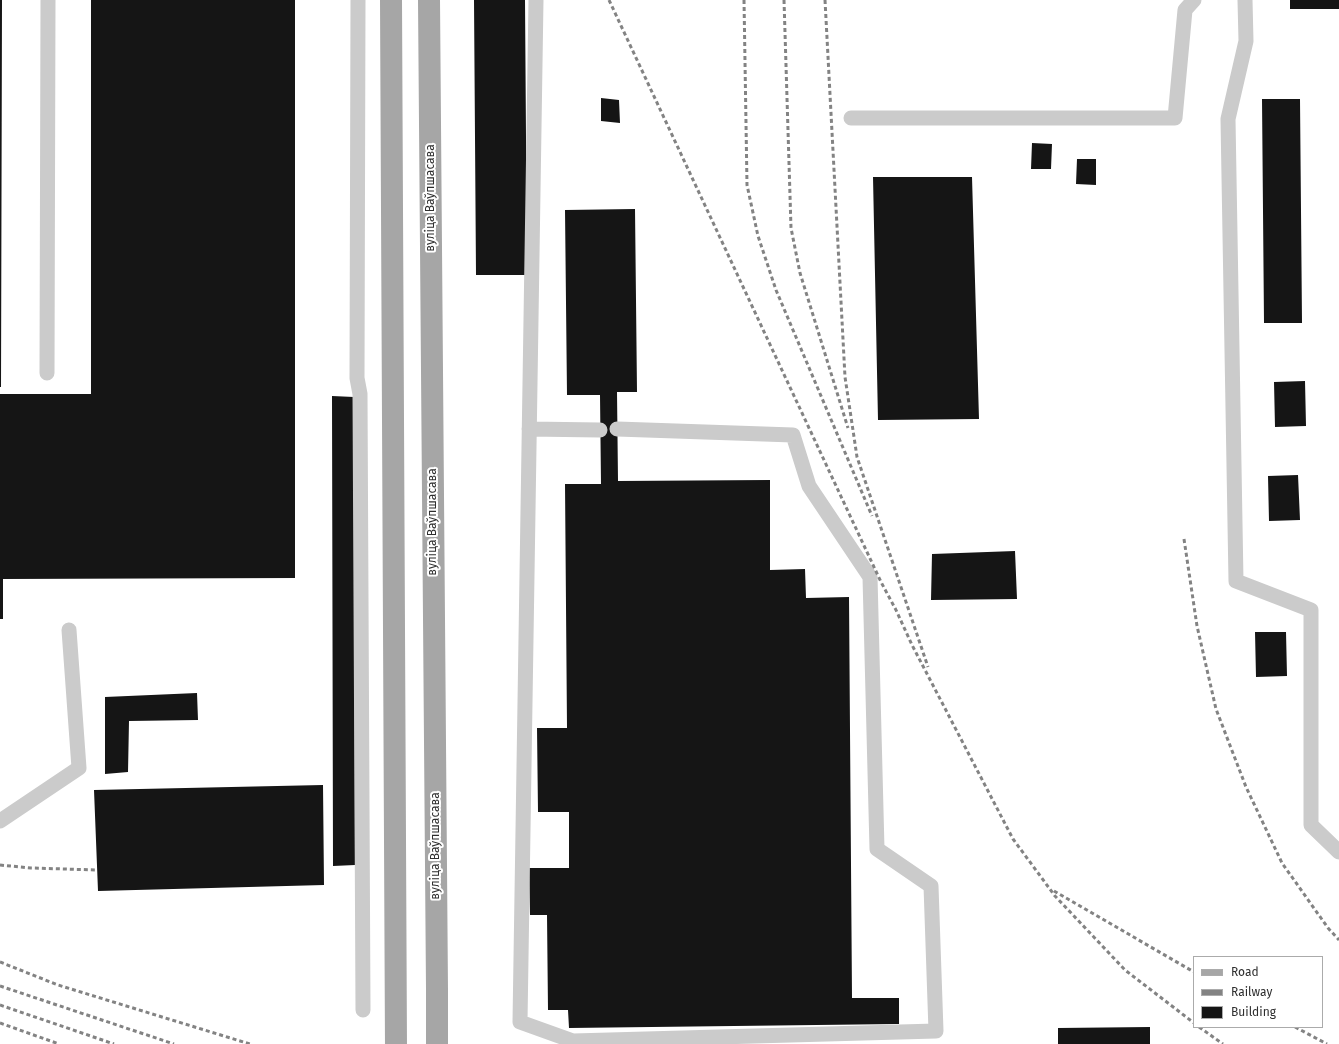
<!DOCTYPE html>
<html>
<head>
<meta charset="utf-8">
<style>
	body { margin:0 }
	#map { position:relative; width:1339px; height:1044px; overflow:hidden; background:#fff; font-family:"Fira Sans",sans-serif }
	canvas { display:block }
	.legend { position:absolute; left:1193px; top:956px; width:130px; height:72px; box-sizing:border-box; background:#fff; border:1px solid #ababab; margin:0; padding:5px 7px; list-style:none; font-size:12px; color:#2e2e2e }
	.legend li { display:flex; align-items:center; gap:8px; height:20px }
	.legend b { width:20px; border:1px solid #ababab }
</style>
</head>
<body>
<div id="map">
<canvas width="1339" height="1044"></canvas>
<ul class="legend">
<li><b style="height:5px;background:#a6a6a6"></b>Road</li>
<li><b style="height:5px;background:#838383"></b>Railway</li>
<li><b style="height:11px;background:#151515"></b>Building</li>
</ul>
</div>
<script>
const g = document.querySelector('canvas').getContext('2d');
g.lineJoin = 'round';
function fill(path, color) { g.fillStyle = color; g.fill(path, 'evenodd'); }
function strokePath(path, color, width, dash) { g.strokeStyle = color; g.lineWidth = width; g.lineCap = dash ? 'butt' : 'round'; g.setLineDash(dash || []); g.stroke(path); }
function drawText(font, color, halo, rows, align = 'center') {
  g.font = font + ' "Fira Sans",sans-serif'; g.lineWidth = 4; g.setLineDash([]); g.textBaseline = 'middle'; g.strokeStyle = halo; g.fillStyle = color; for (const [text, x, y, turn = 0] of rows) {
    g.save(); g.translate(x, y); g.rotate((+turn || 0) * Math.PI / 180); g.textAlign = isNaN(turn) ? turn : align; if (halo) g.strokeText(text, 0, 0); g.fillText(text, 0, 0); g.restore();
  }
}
fill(new Path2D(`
	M0 0H2L1 387H0Z
	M91 0H295V578L3 579V619H0V394H91Z
	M474 0H525L527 275H476Z
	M1290 0H1339V9H1290Z
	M601 98 619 100 620 123 601 121Z
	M1262 99H1300L1302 323H1264Z
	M1032 143 1052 144 1051 169H1031Z
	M1077 159H1096V185L1076 184Z
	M873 177H972L979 419 878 420Z
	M635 209 637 392H617L618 481 770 480V570L805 569 806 598 849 597 852 998H899V1024L569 1028 568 1010H548L547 915H530L529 868H569V812H538L537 728H567L565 484H601L600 395H567L565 210Z
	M1305 381 1306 426 1275 427 1274 382Z
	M332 396 354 397 355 865 333 866Z
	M1298 475 1300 520 1269 521 1268 476Z
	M1015 551 1017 599 931 600 932 554Z
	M1255 632H1286L1287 676 1256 677Z
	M197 693 198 720 129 721 128 772 105 774V697Z
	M323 785 324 885 98 891 94 790Z
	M1150 1027V1044H1058V1028Z`), '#151515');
strokePath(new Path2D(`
	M358 0 357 378 360 394 363 1010
	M536 0 520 1022 573 1041 936 1031 931 886 877 849 870 577 809 486 793 435 617 429
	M1245 0 1246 41 1228 119 1236 581 1311 610V825L1339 852
	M851 118H1175L1185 10 1194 0
	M47 373 48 0
	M529 429 600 430
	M0 821 79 768 69 630`), '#cbcbcb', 15);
strokePath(new Path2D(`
	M391 0 396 1044
	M429 0 437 988V1044`), '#a6a6a6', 22);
strokePath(new Path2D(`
	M609 0 881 582 896 610 912 645 1013 839 1055 896 1125 970 1194 1023
	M744 0 747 185 758 236 776 290 872 516
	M784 0 791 228 800 273 848 428
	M825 0 845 377 857 457 928 667
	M1184 539 1197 626 1216 709 1246 787 1282 863 1328 928 1339 940
	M0 865 31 868 97 870
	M1054 891 1194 972
	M0 962 58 985 250 1044
	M0 986 174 1044
	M0 1005 114 1044
	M0 1023 59 1044
	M1199 1027 1223 1044
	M1295 1027 1327 1044`), '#838383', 3, [4, 3]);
drawText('12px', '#2e2e2e', '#fff', [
	["вуліца Ваўпшасава",431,198,-90],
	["вуліца Ваўпшасава",433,522,-90],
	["вуліца Ваўпшасава",436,846,-90]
]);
</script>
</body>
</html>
